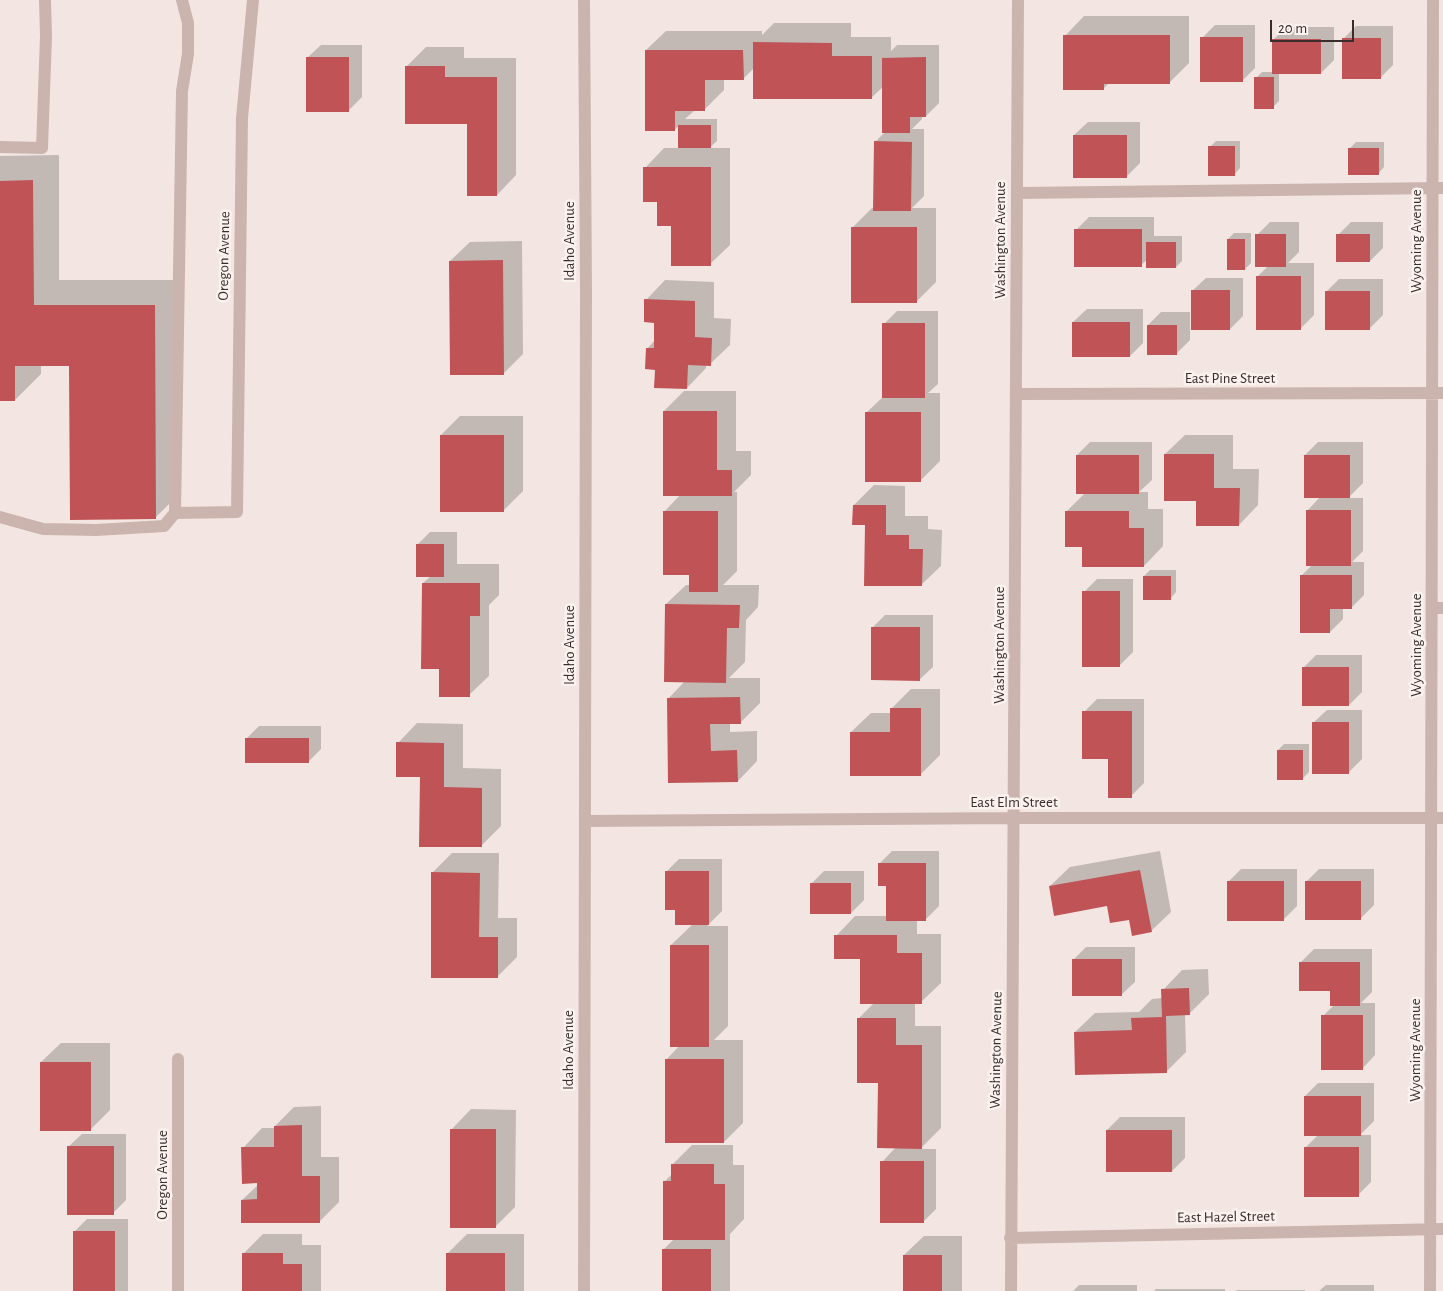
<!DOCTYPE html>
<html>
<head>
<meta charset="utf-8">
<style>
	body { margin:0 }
	#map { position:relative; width:1443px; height:1291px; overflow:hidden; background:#f3e6e2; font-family:"Alegreya Sans",sans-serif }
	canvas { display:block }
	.scale { position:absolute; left:1270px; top:20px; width:84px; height:22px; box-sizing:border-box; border:2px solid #3a2d2c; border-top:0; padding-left:6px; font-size:15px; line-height:18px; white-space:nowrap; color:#3a2d2c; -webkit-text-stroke:4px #faf2ef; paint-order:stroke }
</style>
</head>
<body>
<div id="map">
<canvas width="1443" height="1291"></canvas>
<div class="scale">20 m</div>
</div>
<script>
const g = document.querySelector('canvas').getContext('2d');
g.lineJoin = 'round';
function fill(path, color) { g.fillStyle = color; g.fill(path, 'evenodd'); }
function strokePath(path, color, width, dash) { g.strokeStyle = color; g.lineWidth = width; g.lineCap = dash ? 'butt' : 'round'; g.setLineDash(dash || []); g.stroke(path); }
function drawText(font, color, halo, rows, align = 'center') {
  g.font = font + ' "Alegreya Sans",sans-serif'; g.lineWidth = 5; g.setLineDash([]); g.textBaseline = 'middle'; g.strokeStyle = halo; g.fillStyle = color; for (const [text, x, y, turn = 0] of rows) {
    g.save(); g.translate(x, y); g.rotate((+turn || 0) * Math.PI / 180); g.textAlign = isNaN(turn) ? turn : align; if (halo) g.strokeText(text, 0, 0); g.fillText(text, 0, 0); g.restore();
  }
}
fill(new Path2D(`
	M1084 16H1189V63L1169 83H1109L1103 89 1065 36Z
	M774 23H851V37H891V51L897 45H939V103L926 116H922V119L912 129H924V196L912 208H936V282L917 301 852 228 872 208H875V142L884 133V86L871 98 754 68 743 79H724V90L704 110 694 111 685 119H717V141L709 148H730V245L710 264 672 225 658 201 645 168 664 148H680V125L674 130 646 50 666 31H762V35Z
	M1215 25H1255V68L1242 81 1202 38Z
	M1356 26H1393V65L1380 78 1343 39Z
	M1286 27H1334V60L1321 73H1279V101L1273 107 1256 78 1262 72H1273V40Z
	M321 45H362V97L349 110 307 58Z
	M426 47H464V58H516V175L497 195 468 123 407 66Z
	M1088 122H1140V163L1127 176 1074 135Z
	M1216 141H1240V168L1234 175 1210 147Z
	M1356 142H1384V167L1378 174 1349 149Z
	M59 155V280H181V492L155 518 70 364H41V374L15 400H0V156Z
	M1089 217H1154V236H1182V261L1176 267 1147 260 1141 265 1076 230Z
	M1270 222H1299V252L1288 263H1314V315L1301 328 1258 276 1269 265 1257 235Z
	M1351 222H1383V248L1370 261 1338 235Z
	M1234 233H1251V263L1245 269 1228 239Z
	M522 241 523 354 503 374 450 261 470 242Z
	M1206 278H1243V316L1230 329 1192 291Z
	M1339 279H1383V315L1370 328 1326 292Z
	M665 280 714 282V318L731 319 730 345 710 364H706V368L687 388 656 369 647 349 655 340 656 321 646 300Z
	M1087 309H1143V343L1130 356 1073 322Z
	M897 311H938V384L928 393H940V461L920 481 866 413 884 396V324Z
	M1161 312H1190V340L1177 353 1148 325Z
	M684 391H736V451H751V475L734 492H737V571L723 585H759L758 607 746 620 745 662 729 678H760V703L740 723H730V732L757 731V761L738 781H669L668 699 685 681 666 604 686 585H690V574L664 512 681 494 664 411Z
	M460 416H523V491L503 511 441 435Z
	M1185 435H1233V469H1259L1258 505 1239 525 1197 500 1165 454Z
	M1090 442H1152V480L1139 492H1148V509H1163V546L1144 566 1066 512 1085 493 1077 455Z
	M1318 442H1363V483L1348 498H1363V551L1352 562H1364V595L1351 608H1343V619L1330 632 1302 575 1313 564 1307 511 1321 496 1305 455Z
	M874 485 905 486V516H928V529L942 530 941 566 921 585 866 524 854 505Z
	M430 532H457V564H499V595L489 605V676L469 695 423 583 431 576 417 545Z
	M1150 570H1176V592L1170 599 1144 576Z
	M1097 579H1133V652L1120 665 1084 592Z
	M885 615H933V667L919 680 872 628Z
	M1316 655H1362V692L1349 705 1303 668Z
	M911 689H940V755L920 775 851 732 871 713H892V708Z
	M1097 699H1144V783L1131 796 1084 712Z
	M1327 710H1362V759L1349 772 1313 723Z
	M417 723 463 724V768L501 769V826L481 846 421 776 398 743Z
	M259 726H321V749L308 762 246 739Z
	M1284 744H1309V772L1303 778 1278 750Z
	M892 851H939V906L926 919H917V934H941V983L921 1002H915V1026H941V1128L920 1149H936V1209L923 1222 882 1162 896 1147 879 1081 858 1019 875 1002 862 958 836 936 855 916H887V885L879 864Z
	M1160 851 1171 912 1151 931 1108 905 1050 886 1070 867Z
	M452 853H499L498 918H517V957L497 977 432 873Z
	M679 859H722V911L707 926H728V1026L714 1040H743V1123L724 1142 666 1060 680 1045 671 945 693 924 676 909 666 872Z
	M1241 869H1297V906L1284 919 1228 882Z
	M1319 869H1374V905L1360 919 1306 882Z
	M824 871H864V900L851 913 811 884Z
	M1086 947H1135V982L1121 995 1073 960Z
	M1314 949H1372V992L1361 1003H1375V1055L1362 1069 1323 1016 1334 1005 1332 989 1301 962Z
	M1208 969 1209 994 1189 1014H1185L1186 1052 1167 1071 1075 1032 1095 1013 1139 1012 1152 999 1163 998V990L1182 970Z
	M61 1043H110V1110L90 1130 41 1062Z
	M1318 1083H1374V1121L1360 1135H1371V1182L1358 1195 1305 1148 1319 1134 1305 1096Z
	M321 1106V1157H339V1202L320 1221 242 1200 258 1185 243 1148 262 1128H275V1126L294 1107Z
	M471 1109 516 1110 515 1207 496 1226 452 1129Z
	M1120 1117H1185V1158L1172 1171 1107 1130Z
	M82 1134H126V1200L113 1213 68 1147Z
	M692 1145H733V1165H744V1219L730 1234V1291H663V1250L675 1238 664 1182 672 1174V1165Z
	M87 1219H128V1291H74V1232Z
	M263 1234H302V1245H321V1291H243V1254Z
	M467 1234H524V1291H447V1254Z
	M924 1236H962V1291H904V1255Z
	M1079 1285H1137V1291H1073Z
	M1326 1285H1374V1291H1319Z
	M1156 1289H1225V1291H1154Z
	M1237 1290H1305V1291H1236Z`), '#0003');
fill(new Path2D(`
	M1063 35H1170V84H1104V90H1063Z
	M1200 37H1243V82H1200Z
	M1342 38H1381V79H1342Z
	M1272 39H1321V74H1272Z
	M753 42 832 43V56H872V99H753Z
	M645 50H743L744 80H705V111H675V131H645Z
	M306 57H349V112H306Z
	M926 57V117H910V133H882V58Z
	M405 66H445V77H497V196H467V124H405Z
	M1254 77H1274V109H1254Z
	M678 125H711V148H678Z
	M1073 135H1127V178H1073Z
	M874 141 912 142 911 211H873Z
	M1208 146H1235V176H1208Z
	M1348 148H1379V175H1348Z
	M643 167H711V266H671V226H657V202H643Z
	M33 180 34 305H155L156 519 70 520 69 366H15V401H0V181Z
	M851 227H917V303H851Z
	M1074 229H1142V267H1074Z
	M1255 234H1286V267H1255Z
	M1336 234H1370V262H1336Z
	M1227 239H1245V270H1227Z
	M1146 242H1176V268H1146Z
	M503 260 504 375H450L449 261Z
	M1256 276H1301V330H1256Z
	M1191 290H1230V330H1191Z
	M1325 291H1370V330H1325Z
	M644 299 695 301V337L712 338 711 366 688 365 687 389 654 388 655 370 645 369 646 348H654V323L644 322Z
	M1072 322H1130V357H1072Z
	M882 323H925V398H882Z
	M1147 325H1177V355H1147Z
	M663 411H717V470H732V496H663Z
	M865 412H921V482H865Z
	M440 435H504V512H440Z
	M1164 454H1214V488H1240L1239 526H1196V501H1164Z
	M1076 455H1139V494H1076Z
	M1304 455H1350V498H1304Z
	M853 505H886V535H909V549H923L922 586H864L865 525H852Z
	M1306 510H1351V566H1306Z
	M663 511H718V592H689V575H663Z
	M1065 511H1129V528H1144V567H1082V547H1065Z
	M416 544H444V577H416Z
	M1300 575H1352V609H1330V633H1300Z
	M1143 576H1171V600H1143Z
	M422 583H480V616H470V697H439V669H421Z
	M1082 591H1120V667H1082Z
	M665 604 740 605 739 628H727L726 683 664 682Z
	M871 627H920V681L871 680Z
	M1302 667H1349V706H1302Z
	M740 697 741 724H710L711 751 737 750 738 782 668 783 667 698Z
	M890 708H921V776H850V732H890Z
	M1082 711H1132V798H1108V759H1082Z
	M1312 722H1349V774H1312Z
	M245 738H309V763H245Z
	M396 742 444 743V787L482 788V847H419L420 777H396Z
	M1277 750H1303V780H1277Z
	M878 863H926V921H886V886H878Z
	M1140 870 1152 932 1132 936 1129 920 1110 923 1107 906 1054 916 1049 886Z
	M665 871H709V925H675V910H665Z
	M431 872 480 873 479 937H498V978H431Z
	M1227 881H1284V921H1227Z
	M1305 881H1361V920H1305Z
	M810 883H851V914H810Z
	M834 935H897V953H922V1004H860V959H834Z
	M670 945H709V1047H670Z
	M1072 959H1122V996H1072Z
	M1299 962H1360V1006H1330V991H1299Z
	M1189 988 1190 1015 1166 1016 1167 1073 1075 1075 1074 1032 1132 1030 1131 1018 1162 1017 1161 989Z
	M1321 1015H1363V1070H1321Z
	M857 1018H896V1045H922V1149L877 1148 878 1083H857Z
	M665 1059H724V1143H665Z
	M40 1062H91V1131H40Z
	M1304 1096H1361V1136H1304Z
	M302 1125V1176H320V1223H241V1200L257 1199V1183L242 1184 241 1147H274V1126Z
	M450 1129H496V1228H450Z
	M1106 1130H1172V1172H1106Z
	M67 1146H114V1215H67Z
	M1304 1147H1359V1197H1304Z
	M880 1161H924V1223H880Z
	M671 1164H714V1184H725V1240H663V1181H671Z
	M73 1231H115V1291H73Z
	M662 1249H711V1291H662Z
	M242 1253H283V1264H302V1291H242Z
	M446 1253H505V1291H446Z
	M903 1255H942V1291H903Z`), '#bf5355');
strokePath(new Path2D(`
	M182 0 188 23V54L182 91 175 513 237 512 242 118 253 0
	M0 147 42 148 46 36 45 0
	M1017 193 1443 188
	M0 517 43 529 96 530 164 526 175 513
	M1432 608H1443`), '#cbb4ae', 12);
strokePath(new Path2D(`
	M1016 394 1443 393
	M585 821 1014 818H1443
	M1010 1238 1443 1229
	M178 1291V1059
	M584 1291 586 291 584 0
	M1011 1291 1018 0
	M1430 1291 1433 0`), '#cbb4ae', 12);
drawText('15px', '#3a2d2c', '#faf2ef', [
	["Washington Avenue",1000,240,-90],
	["Idaho Avenue",569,241,-90],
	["Wyoming Avenue",1416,241,-90],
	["Oregon Avenue",224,256,-89],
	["East Pine Street",1230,378],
	["Idaho Avenue",569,645,-90],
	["Washington Avenue",999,645,-90],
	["Wyoming Avenue",1416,645,-90],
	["East Elm Street",1014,802],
	["Idaho Avenue",568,1050,-90],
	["Washington Avenue",996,1050,-89],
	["Wyoming Avenue",1415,1050,-90],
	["Oregon Avenue",162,1175,-90],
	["East Hazel Street",1226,1217,-1]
]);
</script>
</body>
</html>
